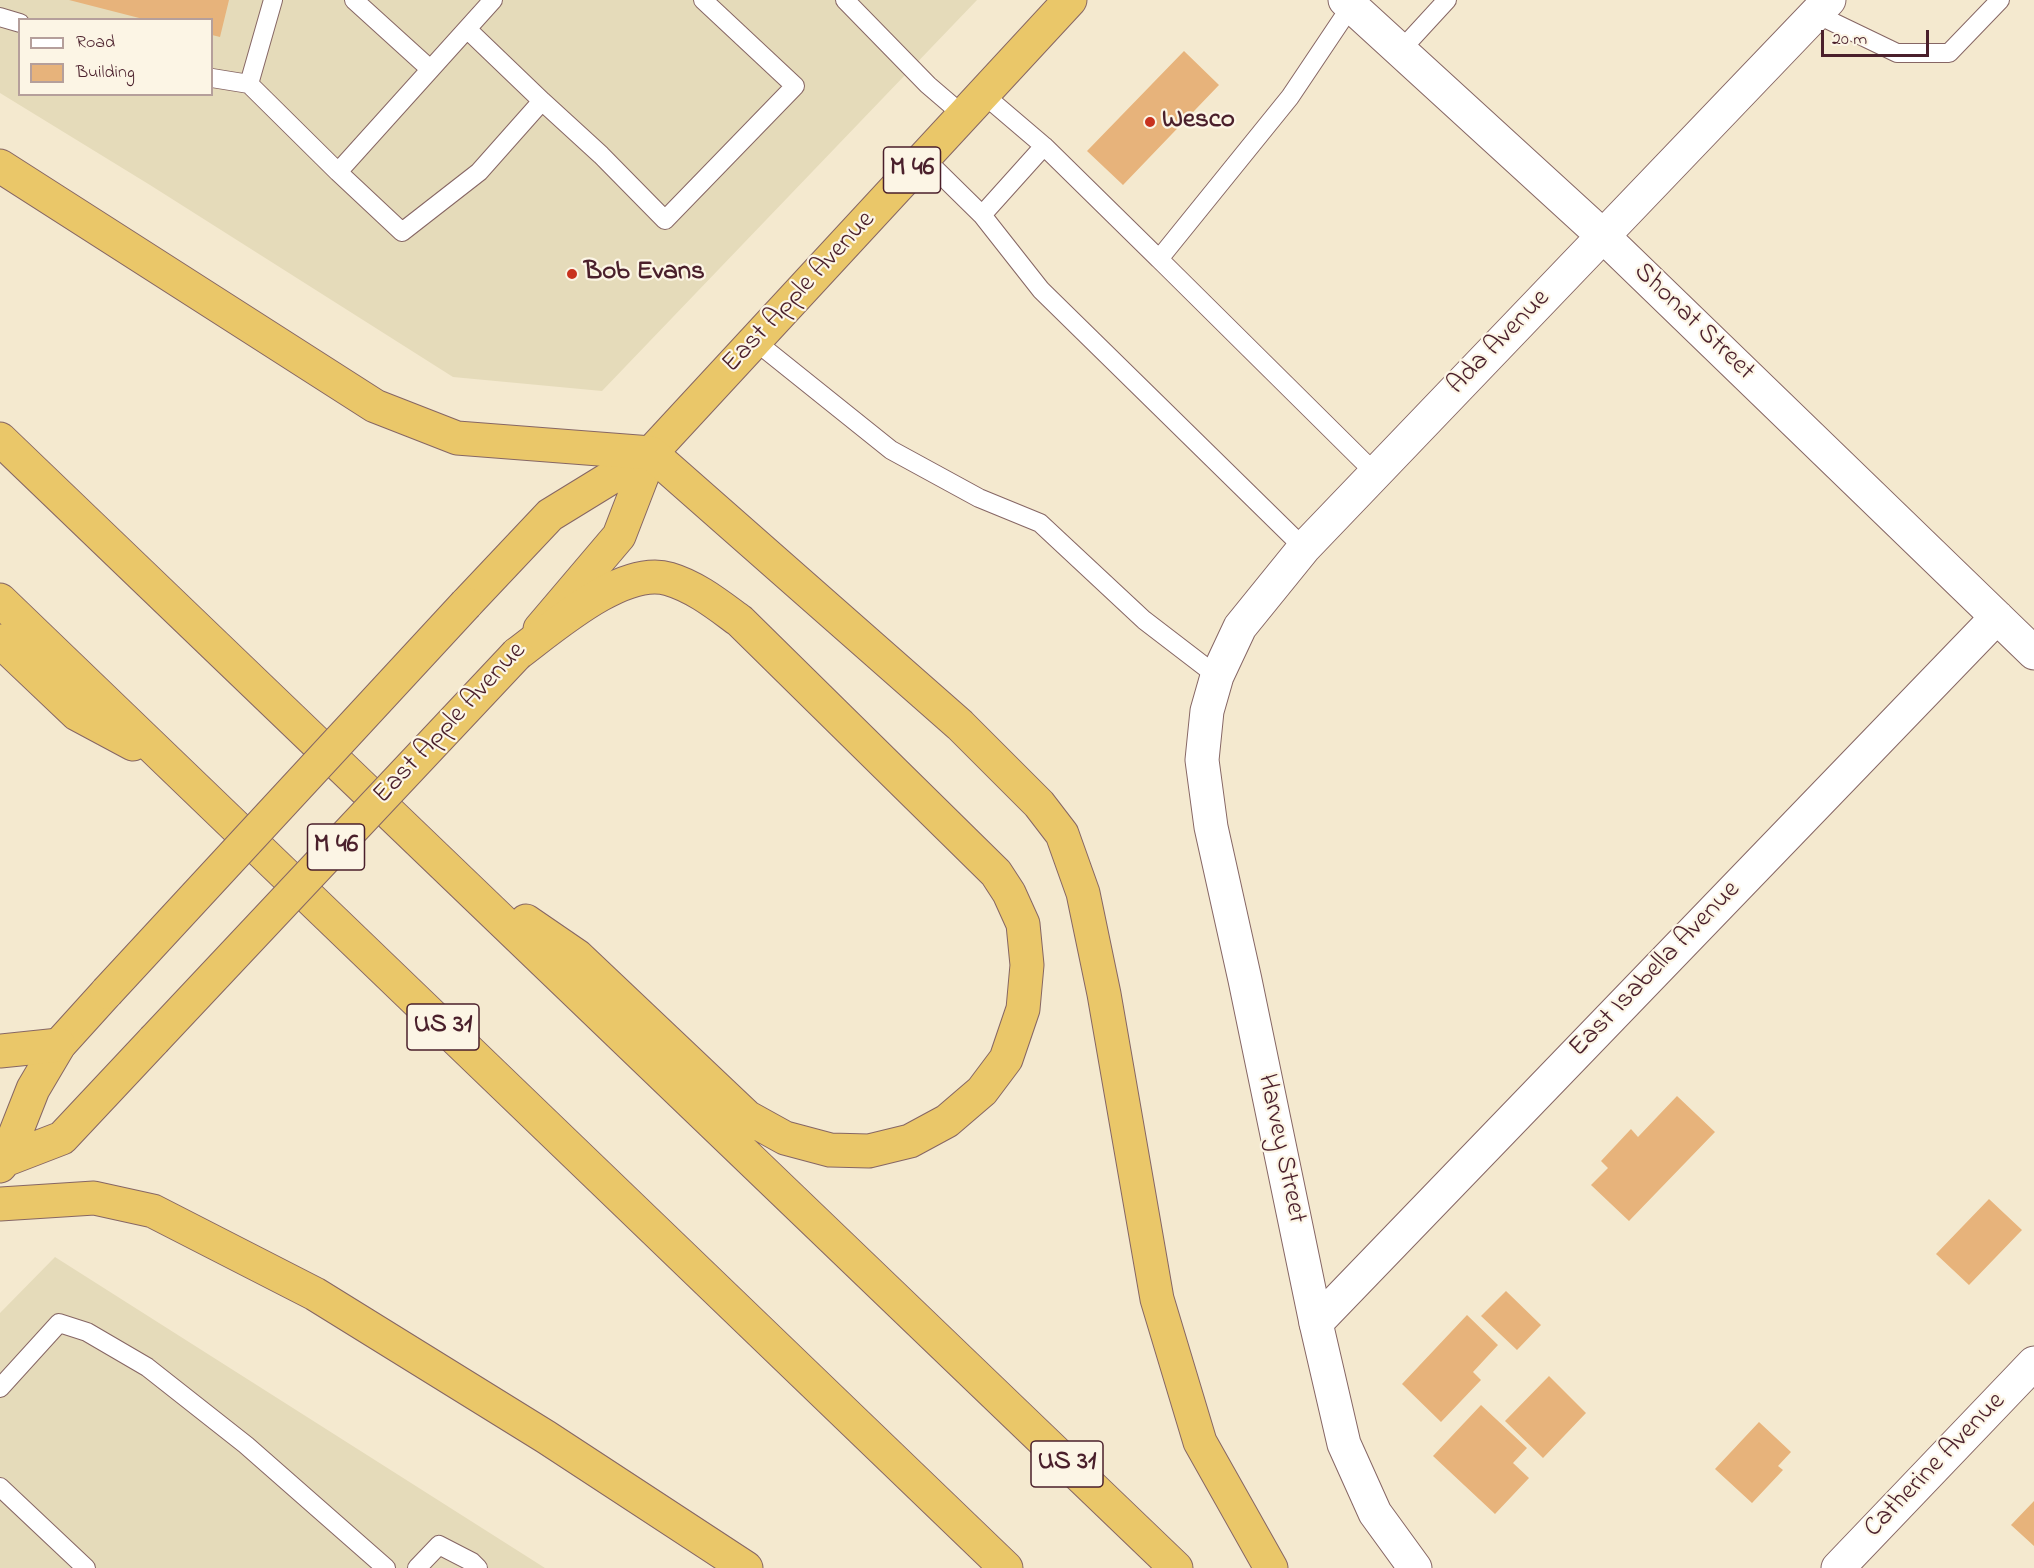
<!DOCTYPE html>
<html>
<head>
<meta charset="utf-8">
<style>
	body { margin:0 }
	#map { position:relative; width:2034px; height:1568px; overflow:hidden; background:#f4e9cf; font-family:"Indie Flower",sans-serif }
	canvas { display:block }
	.legend { position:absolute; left:18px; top:18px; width:195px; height:78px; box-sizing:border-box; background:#fcf5e5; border:2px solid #b59f9b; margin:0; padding:8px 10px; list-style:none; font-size:18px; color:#4a1f2b }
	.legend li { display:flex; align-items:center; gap:12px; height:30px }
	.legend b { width:30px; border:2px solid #b59f9b }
	.scale { position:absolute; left:1821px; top:30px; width:108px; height:27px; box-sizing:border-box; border:3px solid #4a1f2b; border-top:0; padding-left:8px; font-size:18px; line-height:21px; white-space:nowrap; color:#4a1f2b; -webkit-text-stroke:4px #fcf5e5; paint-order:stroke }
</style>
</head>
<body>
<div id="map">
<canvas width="2034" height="1568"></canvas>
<ul class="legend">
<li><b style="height:8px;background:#fff"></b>Road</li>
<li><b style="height:16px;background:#e7b37b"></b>Building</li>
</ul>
<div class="scale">20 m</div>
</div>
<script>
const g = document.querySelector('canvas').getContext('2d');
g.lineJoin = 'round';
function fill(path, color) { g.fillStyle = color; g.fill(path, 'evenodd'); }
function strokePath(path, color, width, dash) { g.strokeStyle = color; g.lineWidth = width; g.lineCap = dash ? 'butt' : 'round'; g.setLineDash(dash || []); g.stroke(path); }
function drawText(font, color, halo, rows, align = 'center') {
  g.font = font + ' "Indie Flower",sans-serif'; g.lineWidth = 4.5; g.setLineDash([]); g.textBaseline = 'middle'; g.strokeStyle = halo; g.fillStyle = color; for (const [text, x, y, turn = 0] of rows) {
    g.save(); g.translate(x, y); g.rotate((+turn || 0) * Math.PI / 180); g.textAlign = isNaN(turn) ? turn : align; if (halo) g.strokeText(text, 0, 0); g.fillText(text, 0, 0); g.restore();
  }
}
fill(new Path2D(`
	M0 0H977L602 391 453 377 150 185 0 93ZM20 20H212V94H20Z
	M55 1257 545 1568H0V1313Z`), '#e5dbba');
fill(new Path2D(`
	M69 0H229L220 37 212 35V20H147Z
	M1184 51 1219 85 1123 185 1087 151Z
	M1677 1096 1715 1132 1629 1221 1591 1185 1608 1168 1601 1161 1631 1129 1638 1137Z
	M1989 1199 2022 1230 1969 1285 1936 1254Z
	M1506 1291 1541 1325 1517 1350 1481 1316Z
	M1467 1315 1498 1345 1473 1372 1481 1380 1441 1422 1402 1384Z
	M1549 1376 1586 1413 1543 1458 1505 1421Z
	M1481 1405 1527 1448 1513 1463 1529 1478 1495 1514 1433 1456Z
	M1759 1422 1791 1452 1778 1466 1783 1470 1752 1503 1715 1469Z
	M2034 1501V1546L2011 1525Z`), '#e7b37b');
const service = new Path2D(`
	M273 0 249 84 338 172
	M354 0 430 69
	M493 0 338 172 402 232 479 172 542 101 601 155 665 220 795 86 703 0
	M845 0 928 85 963 115
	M1816 14 1897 53H1949L2000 0
	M0 17 20 23
	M467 29 542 101
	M1401 50 1447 0
	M212 78 249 84
	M983 94 1044 146 1159 259 1290 97 1351 6
	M1044 146 982 215 1041 290 1304 548
	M924 158 982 215
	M1159 259 1375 473
	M755 341 891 450 979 498 1040 523 1144 620 1217 676
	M0 1388 59 1323 87 1332 147 1367 246 1445 386 1568
	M0 1487 86 1568
	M417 1568 439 1545 472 1562 478 1568`);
const minor = new Path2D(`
	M1829 0 1603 236 2034 653
	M1316 1323 1997 617
	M1838 1568 2034 1363`);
const tertiary = new Path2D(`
	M1345 0 1603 236 1304 548 1240 627 1217 676 1207 711 1202 760 1211 827 1245 980 1316 1323 1344 1444 1375 1513 1415 1568`);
const trunk = new Path2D(`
	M466 604 550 515 651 453 1070 0
	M540 629 619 536 651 453
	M5 1160 62 1138 154 1040
	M0 1166 5 1160 33 1089 59 1045 107 992`);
const motorway = new Path2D(`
	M0 166 375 406 457 438 651 453 960 725 1039 804 1062 834 1083 893 1104 994 1157 1299 1200 1442 1271 1568
	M0 439 1176 1568
	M0 600 1006 1568
	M0 641 77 714 133 744
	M517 654C552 628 623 565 669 579 696 587 718 605 740 621L996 873 1009 893 1023 924 1027 965 1023 1009 1006 1059 982 1091 947 1121 910 1141 869 1151 830 1150 785 1138 747 1117 577 956 526 921
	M0 1051 59 1045
	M0 1204 94 1198 153 1211 315 1294 546 1437 746 1568`);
strokePath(service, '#866664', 20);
strokePath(minor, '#866664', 35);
strokePath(tertiary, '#866664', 35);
strokePath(trunk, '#866664', 35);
strokePath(motorway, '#866664', 35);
strokePath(service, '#fff', 18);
strokePath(minor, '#fff', 33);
strokePath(tertiary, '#fff', 33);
strokePath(trunk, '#eac769', 33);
strokePath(motorway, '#eac769', 33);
const trunkBridge = new Path2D(`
	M107 992 466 604
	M154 1040 517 654`);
strokePath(trunkBridge, '#866664', 35, []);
strokePath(trunkBridge, '#eac769', 33);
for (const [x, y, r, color] of [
	[1150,122,6,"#c8321e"],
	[572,274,6,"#c8321e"]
]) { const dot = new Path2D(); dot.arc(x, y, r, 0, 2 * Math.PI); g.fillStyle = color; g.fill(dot); strokePath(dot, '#fcf5e5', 2); }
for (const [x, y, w] of [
	[912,170,57],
	[336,847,57],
	[443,1027,72],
	[1067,1464,72]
]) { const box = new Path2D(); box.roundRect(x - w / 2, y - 23, w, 46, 4.5); g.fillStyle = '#fcf5e5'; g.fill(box); strokePath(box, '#4a1f2b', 1.5); }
drawText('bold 26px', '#4a1f2b', null, [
	["M 46",912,170],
	["M 46",336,847],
	["US 31",443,1027],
	["US 31",1067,1464]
]);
drawText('bold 27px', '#4a1f2b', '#fcf5e5', [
	["Wesco",1162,122],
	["Bob Evans",584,274]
], 'left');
drawText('27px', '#4a1f2b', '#fcf5e5', [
	["East Apple Avenue",800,293,-47],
	["Shonat Street",1693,323,44],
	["Ada Avenue",1500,343,-46],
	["East Apple Avenue",451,724,-47],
	["East Isabella Avenue",1656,970,-46],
	["Harvey Street",1280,1149,78],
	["Catherine Avenue",1936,1466,-46]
]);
</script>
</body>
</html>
